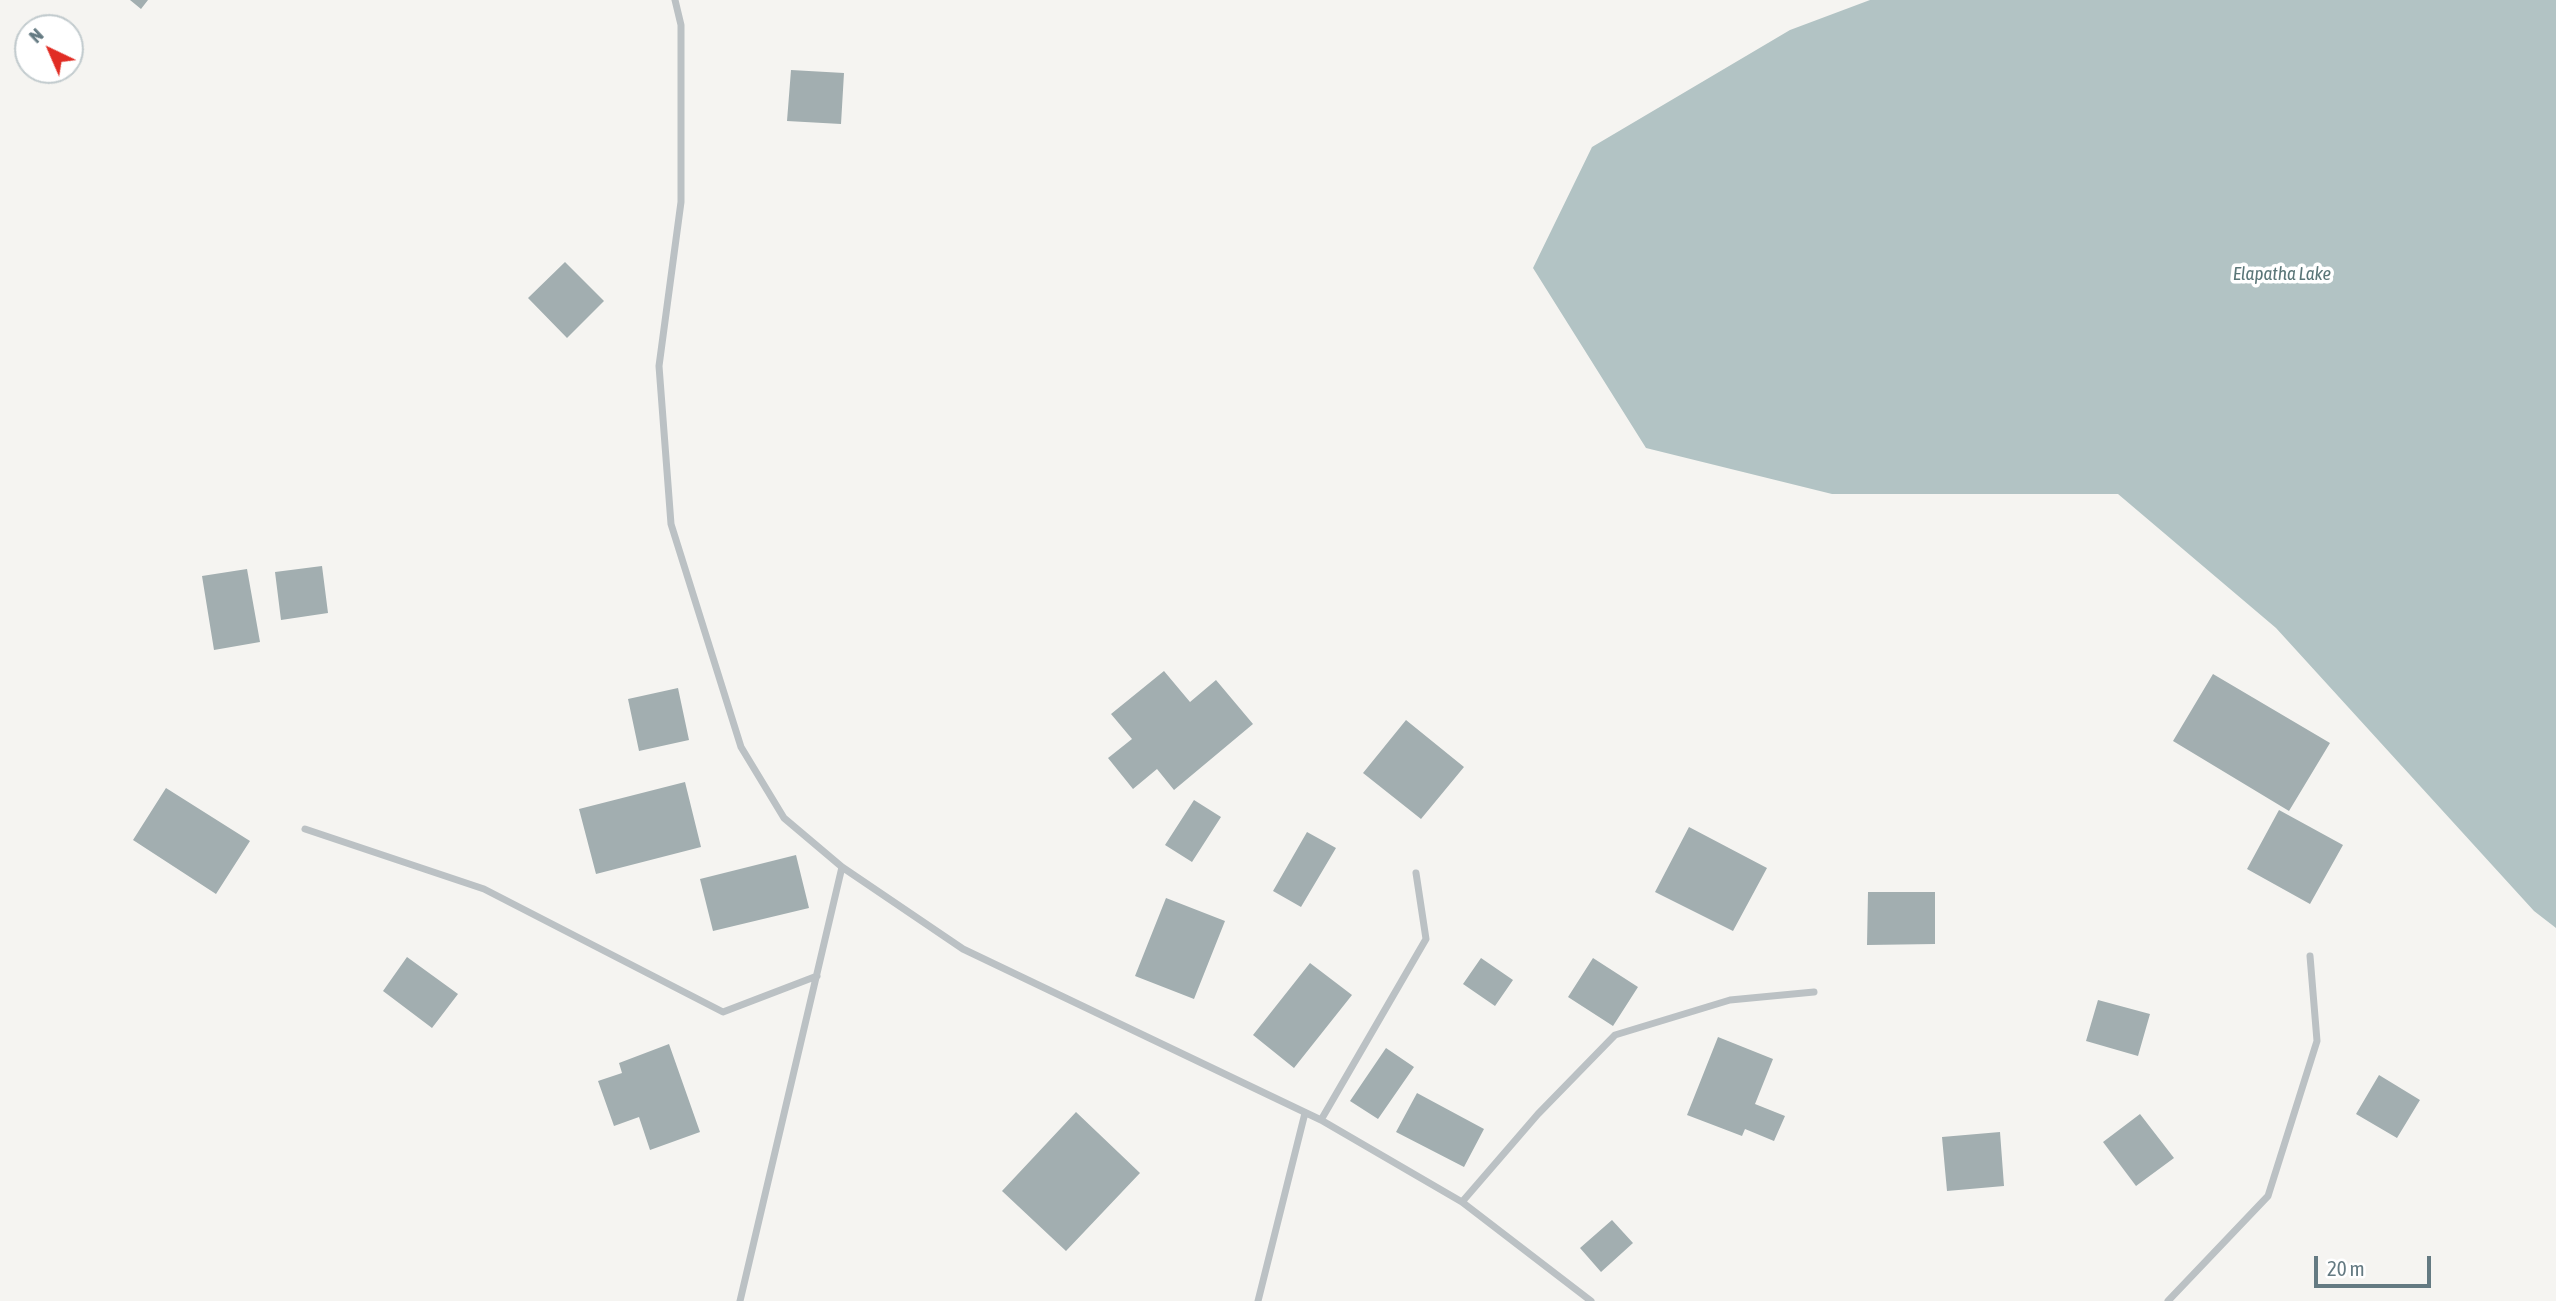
<!DOCTYPE html>
<html>
<head>
<meta charset="utf-8">
<style>
	body { margin:0 }
	#map { position:relative; width:2556px; height:1301px; overflow:hidden; background:#f5f4f1; font-family:"Asap Condensed",sans-serif }
	canvas { display:block }
	.north { position:absolute; left:14px; top:14px; width:70px; height:70px; box-sizing:border-box; background:#fff; border:2px solid #c1cacd; border-radius:50%; rotate:316deg; font-size:19px; font-weight:700; line-height:28px; text-align:center; color:#647a82 }
	.north::after { content:''; display:block; margin:auto; width:24px; height:32px; background:#e12d24; clip-path:polygon(50% 0,100% 100%,50% 72%,0 100%) }
	.scale { position:absolute; left:2314px; top:1256px; width:117px; height:32px; box-sizing:border-box; border:4px solid #647a82; border-top:0; padding-left:9px; font-size:21px; line-height:24px; white-space:nowrap; color:#647a82; -webkit-text-stroke:5px #fff; paint-order:stroke }
</style>
</head>
<body>
<div id="map">
<canvas width="2556" height="1301"></canvas>
<div class="north">N</div>
<div class="scale">20 m</div>
</div>
<script>
const g = document.querySelector('canvas').getContext('2d');
g.lineJoin = 'round';
function fill(path, color) { g.fillStyle = color; g.fill(path, 'evenodd'); }
function strokePath(path, color, width, dash) { g.strokeStyle = color; g.lineWidth = width; g.lineCap = dash ? 'butt' : 'round'; g.setLineDash(dash || []); g.stroke(path); }
function drawText(font, color, halo, rows, align = 'center') {
  g.font = font + ' "Asap Condensed",sans-serif'; g.lineWidth = 7; g.setLineDash([]); g.textBaseline = 'middle'; g.strokeStyle = halo; g.fillStyle = color; for (const [text, x, y, turn = 0] of rows) {
    g.save(); g.translate(x, y); g.rotate((+turn || 0) * Math.PI / 180); g.textAlign = isNaN(turn) ? turn : align; if (halo) g.strokeText(text, 0, 0); g.fillText(text, 0, 0); g.restore();
  }
}
fill(new Path2D(`
	M1870 0H2556V928L2534 911 2276 628 2118 494H1832L1646 448 1533 268 1592 147 1790 30Z`), '#b2c3c4');
fill(new Path2D(`
	M130 0H148L141 9Z
	M791 70 844 73 841 124 787 121Z
	M565 262 604 301 567 338 528 298Z
	M322 566 328 613 281 620 275 572Z
	M247 569 260 642 214 650 202 576Z
	M1164 671 1190 702 1216 680 1253 724 1174 790 1157 769 1133 789 1108 758 1132 739 1111 714Z
	M2213 674 2330 743 2289 811 2173 741Z
	M678 688 689 740 639 751 628 699Z
	M1406 720 1464 767 1421 819 1363 773Z
	M685 782 701 847 596 874 579 809Z
	M166 788 250 841 216 894 133 840Z
	M1194 800 1221 817 1192 862 1165 845Z
	M2279 810 2343 845 2310 904 2247 869Z
	M1689 827 1767 868 1733 931 1655 892Z
	M1307 832 1336 848 1301 907 1273 891Z
	M796 855 809 908 713 931 700 879Z
	M1868 892H1935V944L1867 945Z
	M1166 898 1225 921 1194 999 1135 976Z
	M407 957 458 994 432 1028 383 991Z
	M1481 958 1513 980 1495 1006 1463 984Z
	M1593 958 1638 987 1613 1026 1568 997Z
	M1310 963 1352 995 1294 1068 1253 1035Z
	M2098 1000 2150 1014 2138 1056 2086 1041Z
	M1718 1037 1773 1059 1755 1104 1785 1116 1774 1141 1745 1129 1742 1136 1687 1115Z
	M669 1044 700 1132 650 1150 639 1117 614 1126 598 1081 622 1073 619 1063Z
	M1386 1048 1414 1067 1378 1119 1350 1101Z
	M2379 1075 2420 1100 2397 1138 2356 1114Z
	M1417 1093 1484 1129 1464 1167 1396 1132Z
	M1076 1112 1140 1173 1066 1251 1002 1191Z
	M2140 1114 2174 1158 2136 1186 2103 1142Z
	M2000 1132 2004 1186 1947 1191 1942 1137Z
	M1612 1220 1633 1243 1601 1272 1580 1248Z`), '#a2aeb0');
strokePath(new Path2D(`
	M675 0 681 25V202L659 366 671 524 741 747 784 818 842 867 963 949 1321 1120 1462 1202 1591 1301
	M305 829 484 889 723 1012 817 976
	M1321 1120 1426 939 1416 873
	M1462 1202 1538 1114 1615 1035 1730 1000 1814 992
	M740 1301 842 867
	M1258 1301 1305 1113
	M2168 1301 2268 1196 2317 1041 2310 956`), '#bbc1c4', 7);
drawText('italic 19px', '#5a7678', '#fff', [
	["Elapatha Lake",2282,274]
]);
</script>
</body>
</html>
